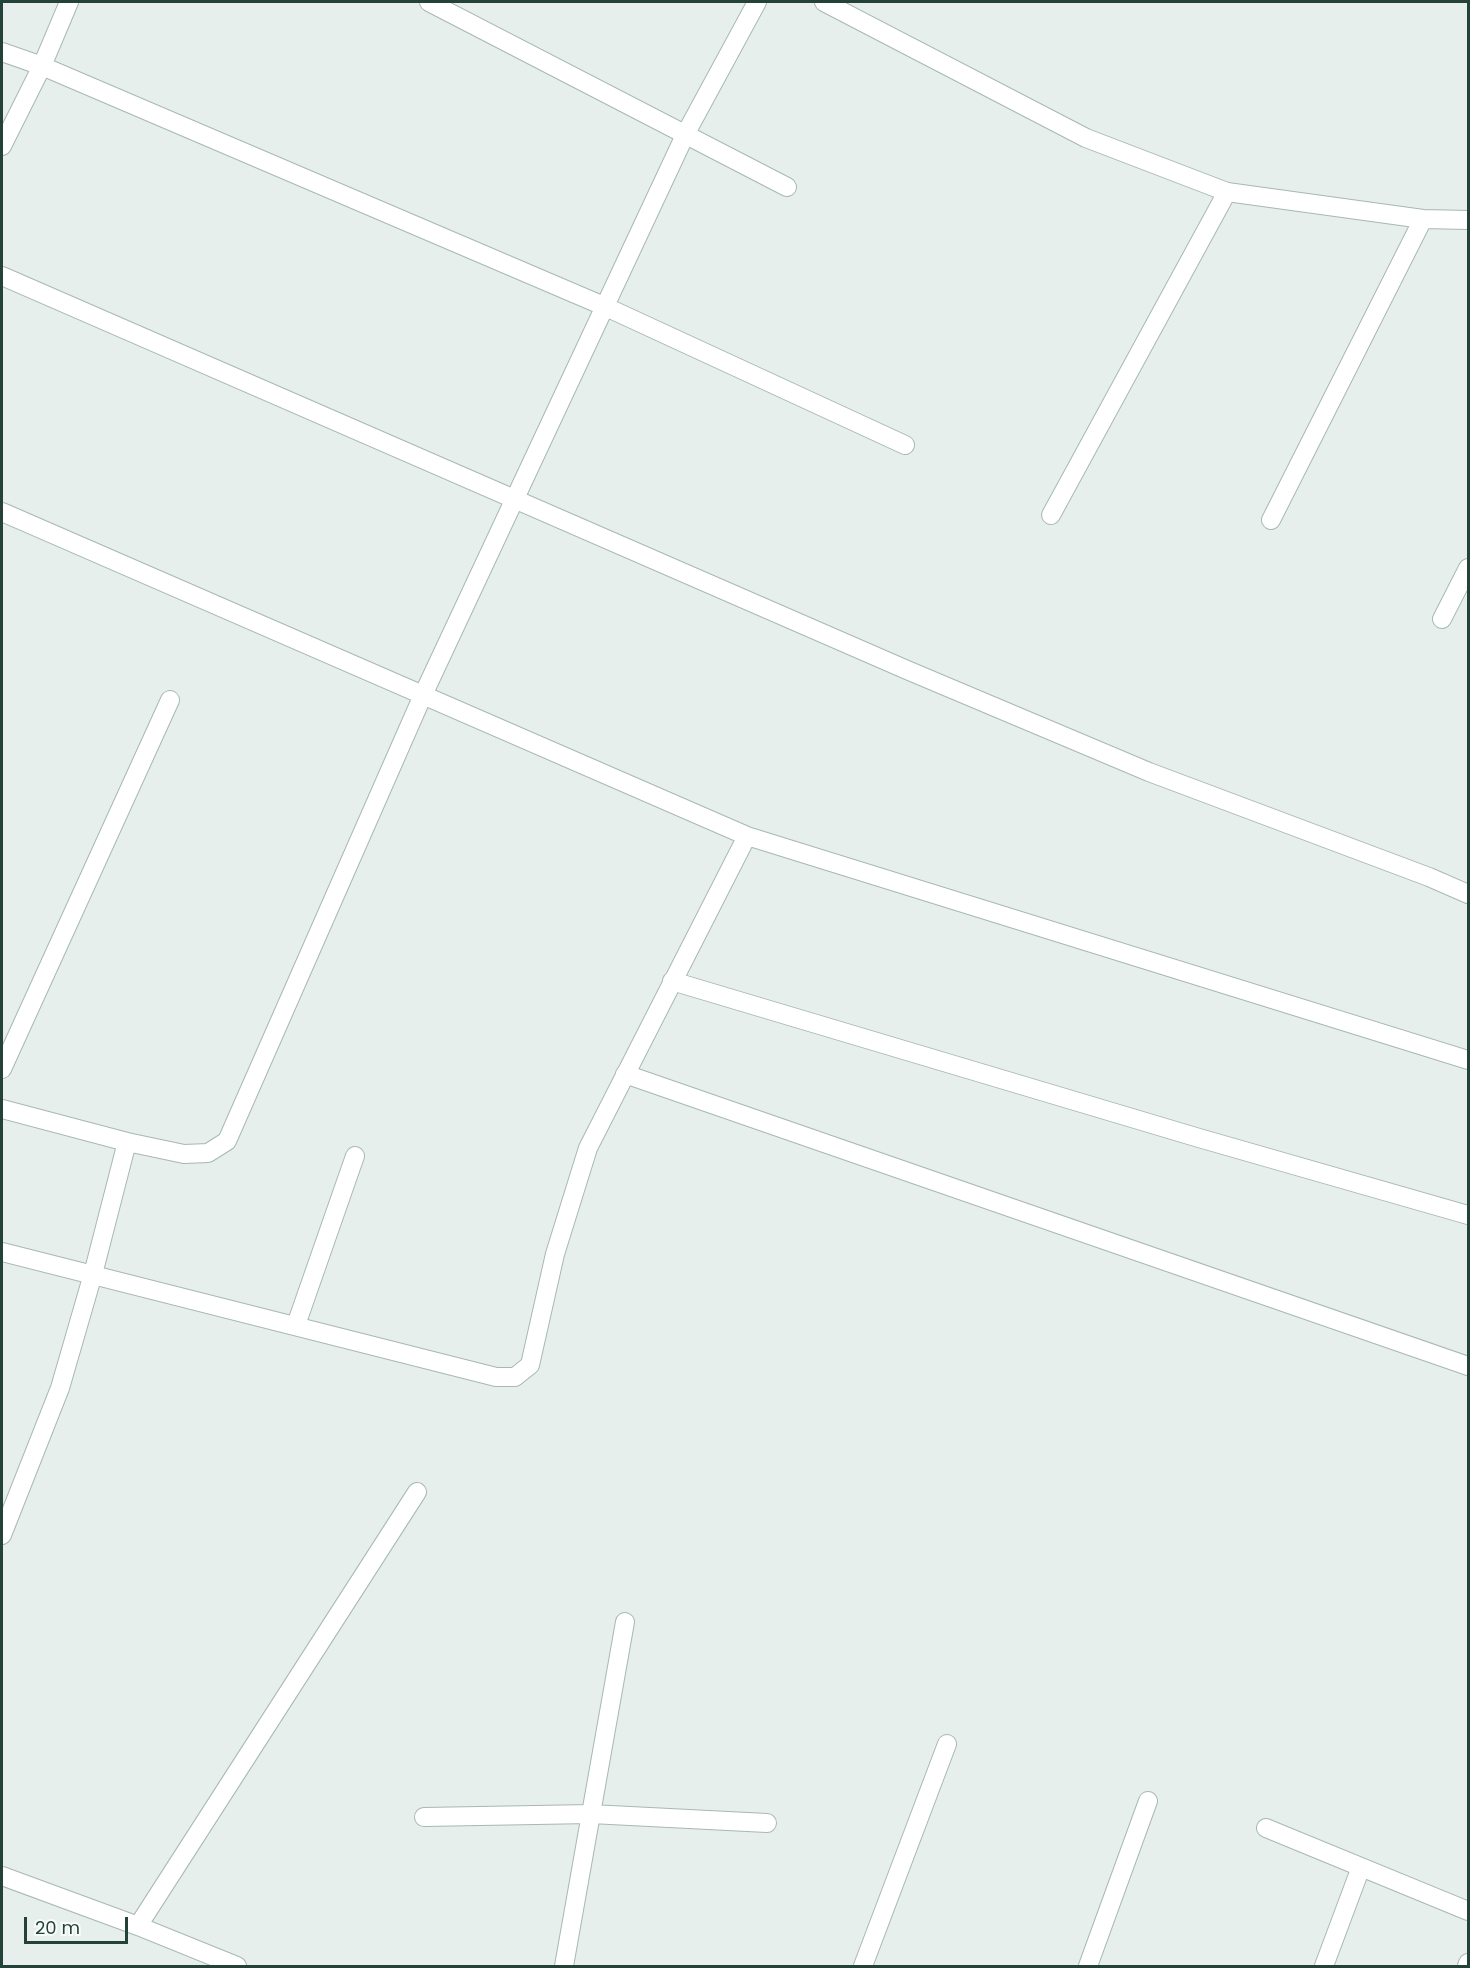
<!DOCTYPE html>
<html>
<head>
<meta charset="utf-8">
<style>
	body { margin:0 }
	#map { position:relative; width:1470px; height:1968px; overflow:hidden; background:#e6efeb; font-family:Poppins,sans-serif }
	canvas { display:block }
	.frame { position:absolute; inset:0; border:3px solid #24423a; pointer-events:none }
	.scale { position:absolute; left:24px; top:1917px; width:104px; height:27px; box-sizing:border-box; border:3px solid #24423a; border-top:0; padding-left:8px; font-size:18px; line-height:21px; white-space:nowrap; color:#24423a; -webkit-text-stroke:4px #f7fbf9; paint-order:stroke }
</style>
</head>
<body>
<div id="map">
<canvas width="1470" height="1968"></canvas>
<div class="frame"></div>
<div class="scale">20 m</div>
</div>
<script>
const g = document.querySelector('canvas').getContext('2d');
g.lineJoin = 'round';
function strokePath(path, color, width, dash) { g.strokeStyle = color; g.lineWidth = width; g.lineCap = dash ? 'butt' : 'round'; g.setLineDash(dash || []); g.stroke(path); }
const service = new Path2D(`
	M1051 515 1227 192`);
const minor = new Path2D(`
	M429 2 787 187
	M824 2 1086 138 1227 192 1423 219 1468 220
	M2 52 42 66 606 307 905 445
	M2 146 42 66 69 2
	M2 276 907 670 1149 772 1429 877 1468 894
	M2 512 747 836 1468 1060
	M1271 520 1423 219
	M1442 619 1468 568
	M672 981 1199 1138 1468 1215
	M2 1069 170 700
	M625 1074 1468 1366
	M2 1109 127 1142 184 1154 208 1153 227 1141 423 695 686 133 757 2
	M2 1252 496 1377H515L530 1365 555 1254 588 1148 747 836
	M296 1325 355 1156
	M2 1535 60 1388 93 1274 127 1142
	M424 1817 591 1814 767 1823
	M1266 1828 1468 1911
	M2 1876 138 1926 237 1966
	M138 1926 417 1492
	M564 1966 625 1622
	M863 1966 947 1744
	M1088 1966 1148 1801
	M1324 1966 1361 1867
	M1467 1966 1468 1963`);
strokePath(service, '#a8b8b2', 20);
strokePath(minor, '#a8b8b2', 20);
strokePath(service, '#fff', 18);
strokePath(minor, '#fff', 18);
</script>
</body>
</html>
